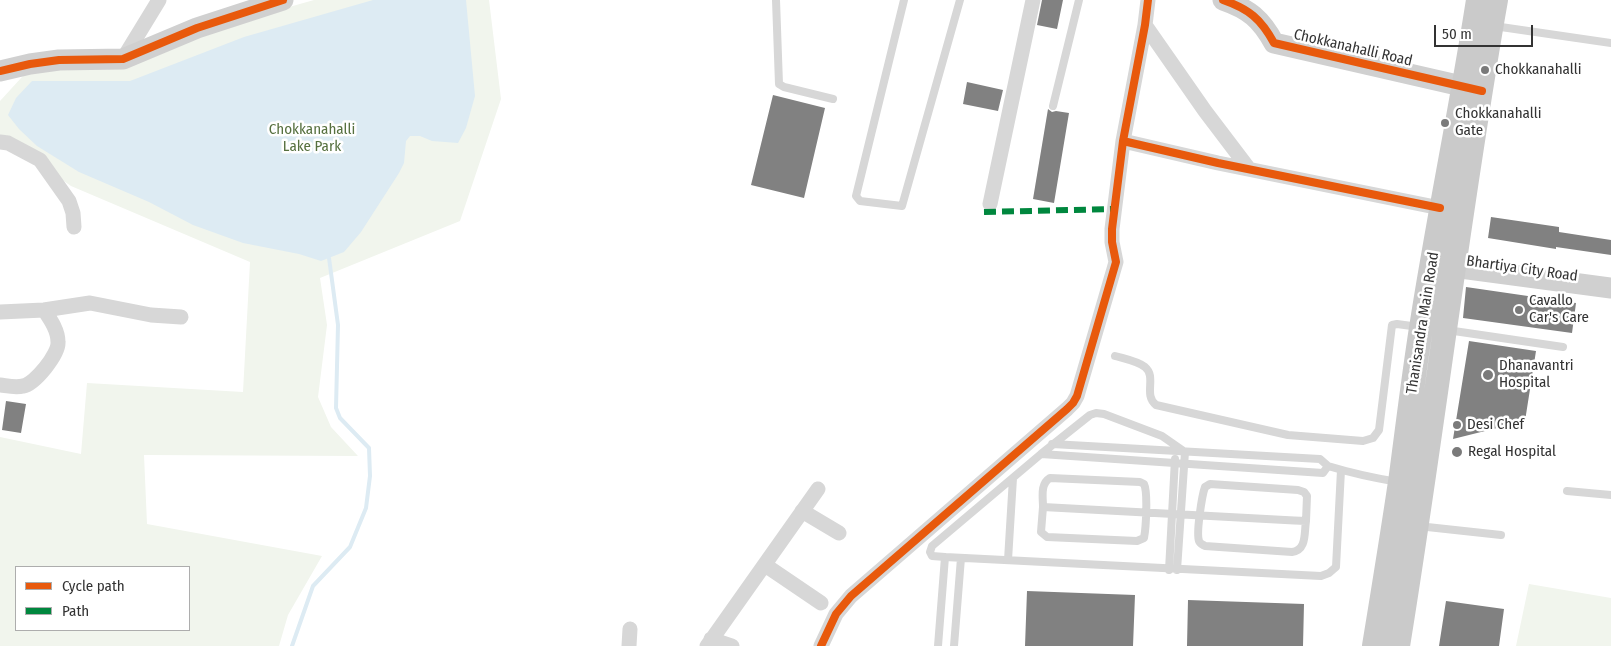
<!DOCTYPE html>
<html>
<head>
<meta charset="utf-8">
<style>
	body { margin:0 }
	#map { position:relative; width:1611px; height:646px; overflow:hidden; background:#fff; font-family:"Fira Sans Condensed",sans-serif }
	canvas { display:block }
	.legend { position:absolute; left:15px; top:566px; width:175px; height:65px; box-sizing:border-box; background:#fff; border:1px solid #adadad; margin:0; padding:6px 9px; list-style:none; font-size:15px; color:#333 }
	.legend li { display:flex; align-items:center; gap:10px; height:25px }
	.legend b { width:25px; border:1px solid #adadad }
	.scale { position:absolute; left:1434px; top:25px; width:99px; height:22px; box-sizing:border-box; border:2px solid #333; border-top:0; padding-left:6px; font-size:15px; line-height:18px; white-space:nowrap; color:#333; -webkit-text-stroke:4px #fff; paint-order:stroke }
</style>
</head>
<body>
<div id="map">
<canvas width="1611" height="646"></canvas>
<ul class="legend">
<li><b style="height:6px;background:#e8590c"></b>Cycle path</li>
<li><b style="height:6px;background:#00873e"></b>Path</li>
</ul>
<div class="scale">50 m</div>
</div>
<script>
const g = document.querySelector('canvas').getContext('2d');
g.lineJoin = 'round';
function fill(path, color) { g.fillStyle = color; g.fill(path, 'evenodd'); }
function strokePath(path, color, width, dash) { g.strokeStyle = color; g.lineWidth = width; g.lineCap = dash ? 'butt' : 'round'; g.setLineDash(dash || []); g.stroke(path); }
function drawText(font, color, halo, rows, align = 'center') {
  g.font = font + ' "Fira Sans Condensed",sans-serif'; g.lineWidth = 5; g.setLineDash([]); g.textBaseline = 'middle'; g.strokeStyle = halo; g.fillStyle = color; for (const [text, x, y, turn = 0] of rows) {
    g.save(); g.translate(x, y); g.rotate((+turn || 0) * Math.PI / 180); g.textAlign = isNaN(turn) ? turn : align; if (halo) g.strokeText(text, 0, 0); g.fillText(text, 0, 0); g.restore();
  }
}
fill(new Path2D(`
	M314 0H489L501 99 460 221 320 278 327 325 318 397 331 427 358 456 144 455 147 524 322 556 288 615 279 646H0V437L81 454 87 383 243 392 250 262 71 186 0 137V101L32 66 118 68 204 31ZM16 567H189V630H16Z
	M1529 584 1611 598V646H1516Z`), '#f1f5ed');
fill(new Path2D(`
	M373 0H466L475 96 466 128 458 143 432 141 420 136H410L406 141 404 163 399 173 361 232 344 252 321 261 299 254 243 243 193 225 149 202 79 172 37 146 19 129 8 115 16 98 32 81H130L244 37Z`), '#ddebf3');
strokePath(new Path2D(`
	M292 646 313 586 350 547 366 508 370 476 369 448 340 418 336 408 338 325 329 258`), '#ddebf3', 4);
fill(new Path2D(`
	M1042 0H1063L1057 29 1037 25Z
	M967 82 1003 90 998 111 963 104Z
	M773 95 825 108 804 198 751 185Z
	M1048 109 1052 112 1056 111 1069 113 1054 203 1033 199Z
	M1491 217 1559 227V232L1611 240V255L1556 247V249L1488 238Z
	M1466 287 1576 303 1572 333 1463 318Z
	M1469 341 1536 351 1525 421 1453 439Z
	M6 401 26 404 21 433 2 430Z
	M1027 591 1135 595 1133 646H1025Z
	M1188 600 1304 604 1303 646H1187Z
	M1446 601 1504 609 1499 646H1439Z`), '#818181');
strokePath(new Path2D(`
	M776 0 779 84 784 87 833 99
	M904 0 856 196 860 201 902 206 960 0
	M1494 26 1611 43
	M1053 106 1079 0
	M1447 330 1563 347
	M1115 356C1125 359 1137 361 1145 367 1157 377 1143 395 1156 405L1288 435 1363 441 1373 438 1379 430 1392 325 1397 324 1419 327
	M1052 444 1320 459 1328 466
	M1041 454 1090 415 1096 413 1104 414 1162 436 1185 452 1177 570
	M1341 470 1336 567 1329 573 1321 576 945 557 932 556 930 552 932 546 1041 454 1323 473 1328 466C1351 473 1374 478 1398 482
	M1567 491 1611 495
	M1043 507C1043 497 1040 484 1050 478L1140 482 1144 484C1148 492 1146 528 1144 538L1137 541 1047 537 1041 532 1043 507C1130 512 1218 517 1306 521 1304 533 1307 550 1292 552L1205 546C1202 544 1200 544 1199 541 1196 533 1202 495 1205 487L1210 484 1298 490 1304 492 1307 496 1306 521
	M1418 526 1501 535
	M1008 560 1013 478
	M1169 570 1175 459
	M938 646 945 557
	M954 646 961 558`), '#d7d7d7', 8);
strokePath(new Path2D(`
	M1145 25 1205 111 1249 169
	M123 59 159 0
	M1123 141 1218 163 1440 208
	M0 142 8 143 40 160 69 201 73 213 74 227
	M990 204 1033 0
	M0 312 44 310 90 303 151 315 181 317
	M0 385C8 386 16 388 23 386 35 384 59 354 58 342 58 330 50 319 44 310
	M802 511 839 533
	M765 565 821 603
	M711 639 732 646
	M629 646 630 629
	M707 646 818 489
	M821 646 836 614 851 596 1067 409 1073 403 1077 396 1116 262 1112 242V229L1123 141 1145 25 1148 0`), '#d7d7d7', 15);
strokePath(new Path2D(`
	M1223 0C1249 9 1261 19 1274 43L1479 90
	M0 71 30 64 59 60 123 59 197 28 283 0
	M1453 267 1611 288`), '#d0d0d0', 21);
strokePath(new Path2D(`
	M1374 646C1383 591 1392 536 1400 482 1407 430 1413 379 1421 328 1438 218 1461 110 1478 0
	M1398 646C1433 431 1458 215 1496 0`), '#cacaca', 24);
strokePath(new Path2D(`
	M984 212 1115 209`), '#00873e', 6, [12, 6]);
strokePath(new Path2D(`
	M1223 0C1249 9 1261 19 1274 43L1482 91
	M0 71 30 64 59 60 123 59 197 28 283 0
	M1123 141 1218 163 1440 208
	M821 646 836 614 851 596 1067 409 1073 403 1077 396 1116 262 1112 242V229L1123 141 1145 25 1148 0`), '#e8590c', 8);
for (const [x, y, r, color] of [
	[1485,70,5,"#7a7a7a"],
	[1445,123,5,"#7a7a7a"],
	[1519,310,5,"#7a7a7a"],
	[1488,375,6,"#7a7a7a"],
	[1457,425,5,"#7a7a7a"],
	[1457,452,6,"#7a7a7a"]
]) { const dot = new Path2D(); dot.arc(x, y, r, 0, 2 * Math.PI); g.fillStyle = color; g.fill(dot); strokePath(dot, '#fff', 2); }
drawText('15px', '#333', '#fff', [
	["Chokkanahalli Road",1353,48,13],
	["Bhartiya City Road",1522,269,8],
	["Thanisandra Main Road",1423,323,-81]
]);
drawText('15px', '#333', '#fff', [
	["Chokkanahalli",1495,70],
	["Chokkanahalli",1455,114],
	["Gate",1455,131],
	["Cavallo",1529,301],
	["Car's Care",1529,318],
	["Dhanavantri",1499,366],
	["Hospital",1499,383],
	["Desi Chef",1467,425],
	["Regal Hospital",1468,452]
], 'left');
drawText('15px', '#56703f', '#fff', [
	["Chokkanahalli",312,130],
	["Lake Park",312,147]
]);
</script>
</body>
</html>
